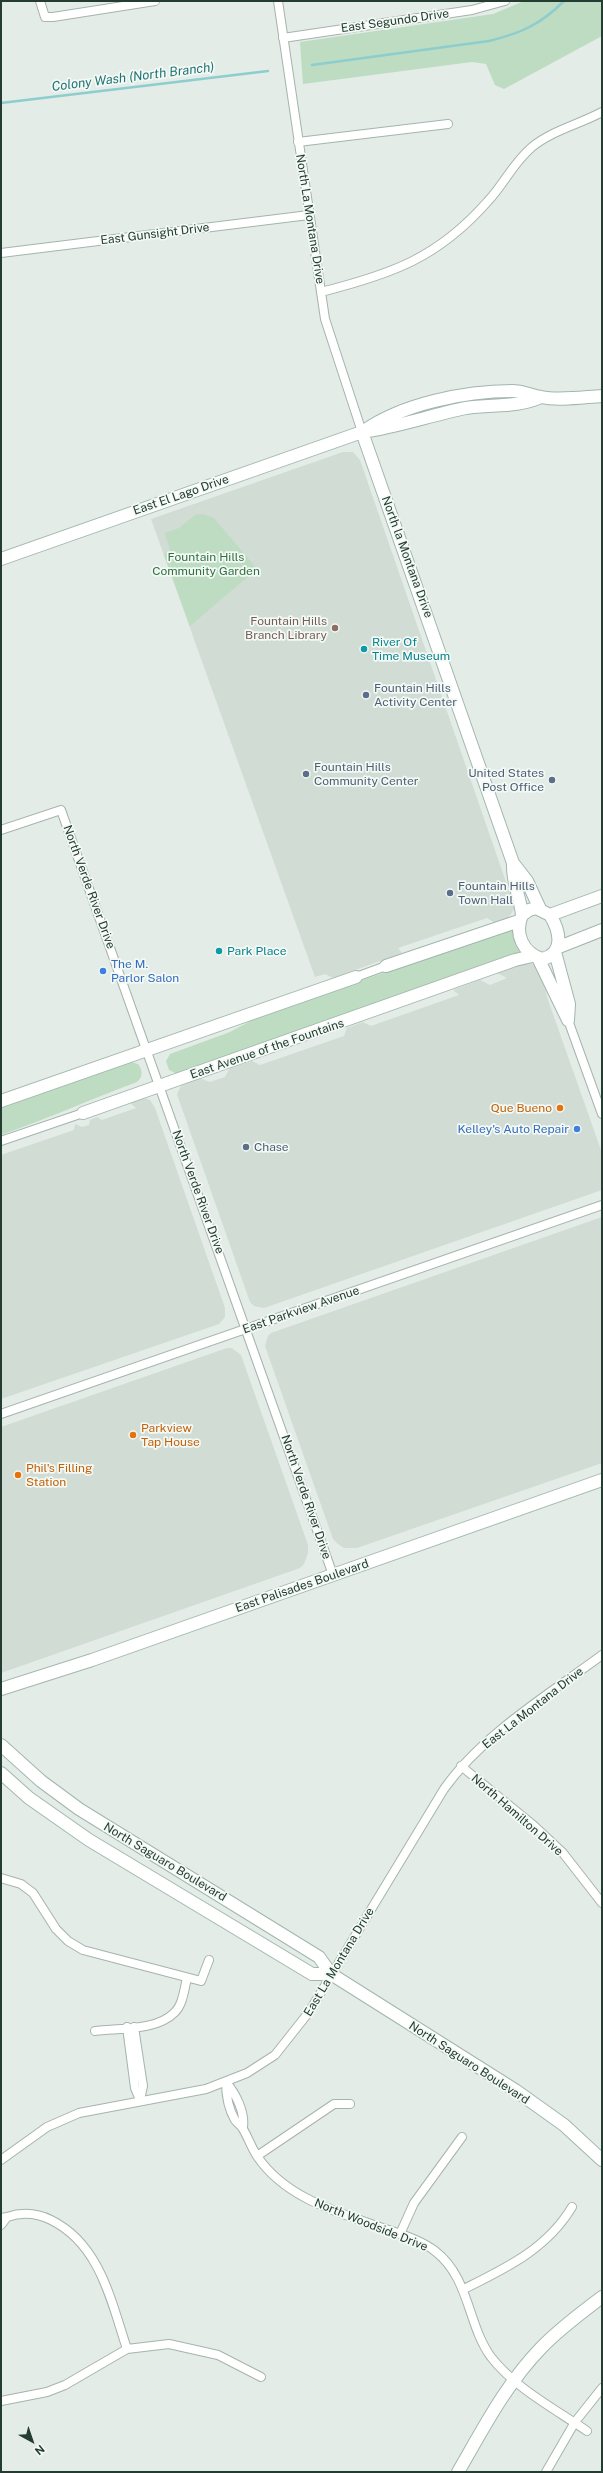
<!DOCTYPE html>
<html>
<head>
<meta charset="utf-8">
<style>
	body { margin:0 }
	#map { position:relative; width:603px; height:2473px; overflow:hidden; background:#e3ece7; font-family:"Public Sans",sans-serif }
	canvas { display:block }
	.frame { position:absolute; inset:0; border:2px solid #243c32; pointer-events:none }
	.north { position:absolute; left:12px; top:2421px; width:40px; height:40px; -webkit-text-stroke:3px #f3f9f5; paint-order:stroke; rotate:140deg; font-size:11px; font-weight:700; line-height:16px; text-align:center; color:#243c32 }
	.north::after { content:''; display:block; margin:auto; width:14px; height:18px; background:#243c32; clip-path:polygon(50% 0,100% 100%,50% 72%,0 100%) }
</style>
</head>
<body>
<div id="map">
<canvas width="603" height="2473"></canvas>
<div class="frame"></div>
<div class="north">N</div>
</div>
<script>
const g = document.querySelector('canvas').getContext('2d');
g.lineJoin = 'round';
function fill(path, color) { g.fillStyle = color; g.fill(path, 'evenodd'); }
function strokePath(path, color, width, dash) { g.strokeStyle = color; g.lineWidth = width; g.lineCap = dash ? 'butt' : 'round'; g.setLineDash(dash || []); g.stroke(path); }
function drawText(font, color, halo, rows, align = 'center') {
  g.font = font + ' "Public Sans",sans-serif'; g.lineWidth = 3.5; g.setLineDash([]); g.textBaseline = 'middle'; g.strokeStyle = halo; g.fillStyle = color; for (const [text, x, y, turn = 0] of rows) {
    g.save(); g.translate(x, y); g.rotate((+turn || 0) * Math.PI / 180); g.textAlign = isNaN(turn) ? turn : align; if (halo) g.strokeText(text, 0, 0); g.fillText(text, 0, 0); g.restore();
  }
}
fill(new Path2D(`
	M343 452H353L360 460 515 908 508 918 495 923 487 918 398 948 402 953 333 978 325 974 315 977 151 519Z
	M524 962 536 965 544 979 547 997 602 1153V1190L264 1308 254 1306 250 1302 179 1100 177 1094 181 1086 199 1078 210 1082 225 1077 230 1068 252 1061 260 1065 344 1036 347 1028 363 1022 371 1026 459 995 453 990 480 980 490 985 507 978 497 973Z
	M144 1098 150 1100 155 1108 225 1308V1317L219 1324 1 1399V1155L74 1130 75 1124 82 1127 89 1125 90 1120 97 1117 102 1120 136 1108 129 1102Z
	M602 1217V1463L357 1548H344L338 1544 333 1539 265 1346 268 1336 271 1333Z
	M227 1348H232L241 1355 308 1545V1553L304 1564 300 1568 1 1673V1427Z`), '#d1dcd5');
fill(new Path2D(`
	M524 1H602V36L504 89 495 85 486 64 472 62 303 84 300 42 493 14Z
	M203 514 214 518 257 569 190 626 164 555 170 550 165 533 179 528 195 515Z
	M513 927 524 955 177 1074 169 1070 166 1061 170 1054 230 1032 258 1017Z
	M131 1062 138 1064C143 1070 143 1077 137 1082 91 1099 47 1119 1 1135V1107Z`), '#bddcc1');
strokePath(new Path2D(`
	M312 65 489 41C521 33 540 25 564 1
	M1 103 268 71`), '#8ecdce', 2.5);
const street = new Path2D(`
	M40 1 45 17H53L155 1
	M278 1 325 319 362 432
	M283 38 472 10 505 1
	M298 142 448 124
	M1 253 309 215
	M321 292C392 274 438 258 488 201 504 184 513 163 532 147 551 131 580 124 602 112
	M1 830 61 810 333 1575
	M356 977 386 966
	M568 1020 602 1114
	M1 1141 83 1113
	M1 1414 602 1205
	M461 1766 532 1824 563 1853 602 1903
	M1 1878 21 1884 33 1893 56 1929 68 1941 83 1950 201 1981 209 1960
	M127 2027 135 2088 140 2100
	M134 2027 143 2086 140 2100
	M95 2031C119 2028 156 2031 174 2013 183 2005 184 1990 187 1978
	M226 2082C226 2096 228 2108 235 2120 237 2123 241 2125 243 2129 248 2137 251 2147 257 2156 285 2198 337 2212 383 2228 400 2234 421 2240 435 2251 470 2278 467 2324 491 2357 515 2388 555 2409 587 2431
	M226 2082C236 2094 245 2112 243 2127
	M257 2156 334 2104H350
	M1 2160 47 2127 79 2113 206 2089 247 2073 275 2055 309 2012 444 1789C483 1734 548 1695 602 1655
	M7 2217C22 2212 37 2213 51 2220 100 2244 111 2301 127 2349
	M1 2218 7 2217 1 2225
	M400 2234 414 2203 462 2137
	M464 2289C506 2268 547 2249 572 2207
	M1 2401 47 2392 65 2385 127 2349 169 2344 218 2355 261 2377
	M546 2472 575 2422 602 2388`);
const secondary = new Path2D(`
	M364 431C402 404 465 391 512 391 523 391 530 395 541 397 558 401 584 397 602 396
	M362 432 513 863 527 881 540 909
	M1 559 362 432C398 427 431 415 466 408 492 404 517 408 541 397
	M513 863C512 884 520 895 522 915
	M536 908 550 915C560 931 565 954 542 959 523 953 514 934 522 915L529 910Z
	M550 915 602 896
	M559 947 602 930
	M555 952 569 1004 568 1020
	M538 958 568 1020
	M386 966 519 921
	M1 1101 356 977
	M83 1113 515 960 532 956
	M1 1689 92 1660 602 1480
	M1 1745 41 1781 79 1809 319 1957 331 1974 515 2090 564 2125 602 2160
	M1 1773 29 1798 89 1840 312 1974H331
	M458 2472C483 2429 506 2384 541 2348 559 2329 581 2313 602 2297`);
strokePath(street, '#a6b4ad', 10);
strokePath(secondary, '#a2b7ad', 14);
strokePath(street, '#fff', 8);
strokePath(secondary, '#fff', 12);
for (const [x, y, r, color] of [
	[335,628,4,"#8d6e63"],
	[364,649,4,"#0f9aa8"],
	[366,695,4,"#5c6f8a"],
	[306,774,4,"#5c6f8a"],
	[552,780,4,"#5c6f8a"],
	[450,893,4,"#5c6f8a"],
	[219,951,4,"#0f9aa8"],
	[103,971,4,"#3f7fe0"],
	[560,1108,4,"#e8710a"],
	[577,1129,4,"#3f7fe0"],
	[246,1147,4,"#5c6f8a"],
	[133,1435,4,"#e8710a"],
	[18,1475,4,"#e8710a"]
]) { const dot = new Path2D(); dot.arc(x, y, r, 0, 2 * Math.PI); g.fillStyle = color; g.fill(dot); strokePath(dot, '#f3f9f5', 1.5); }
drawText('12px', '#243c32', '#f3f9f5', [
	["East Segundo Drive",395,21,-8],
	["North La Montana Drive",310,219,81],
	["East Gunsight Drive",155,234,-7],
	["East El Lago Drive",181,495,-19],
	["North la Montana Drive",407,557,70],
	["North Verde River Drive",89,887,70],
	["East Avenue of the Fountains",267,1049,-19],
	["North Verde River Drive",198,1192,70],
	["East Parkview Avenue",301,1310,-19],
	["North Verde River Drive",306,1497,71],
	["East Palisades Boulevard",302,1586,-19],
	["East La Montana Drive",533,1708,-38],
	["North Hamilton Drive",517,1815,41],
	["North Saguaro Boulevard",165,1862,31],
	["East La Montana Drive",339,1962,-59],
	["North Saguaro Boulevard",469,2063,33],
	["North Woodside Drive",371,2225,22]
]);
drawText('12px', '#307140', '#f3f9f5', [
	["Fountain Hills",206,557],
	["Community Garden",206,571]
]);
drawText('12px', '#785e54', '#f3f9f5', [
	["Fountain Hills",327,621],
	["Branch Library",327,635]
], 'right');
drawText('12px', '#0d838f', '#f3f9f5', [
	["River Of",372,642],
	["Time Museum",372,656],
	["Park Place",227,951]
], 'left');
drawText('12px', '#4e5e75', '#f3f9f5', [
	["Fountain Hills",374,688],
	["Activity Center",374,702],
	["Fountain Hills",314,767],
	["Community Center",314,781],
	["United States",544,773,"right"],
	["Post Office",544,787,"right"],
	["Fountain Hills",458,886],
	["Town Hall",458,900],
	["Chase",254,1147]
], 'left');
drawText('12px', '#366cbe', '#f3f9f5', [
	["The M.",111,964],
	["Parlor Salon",111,978],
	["Kelley's Auto Repair",569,1129,"right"]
], 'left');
drawText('12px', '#c56008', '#f3f9f5', [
	["Que Bueno",552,1108,"right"],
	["Parkview",141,1428],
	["Tap House",141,1442],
	["Phil's Filling",26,1468],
	["Station",26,1482]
], 'left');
drawText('italic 13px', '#217375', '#f3f9f5', [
	["Colony Wash (North Branch)",133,77,-7]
]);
</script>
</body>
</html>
